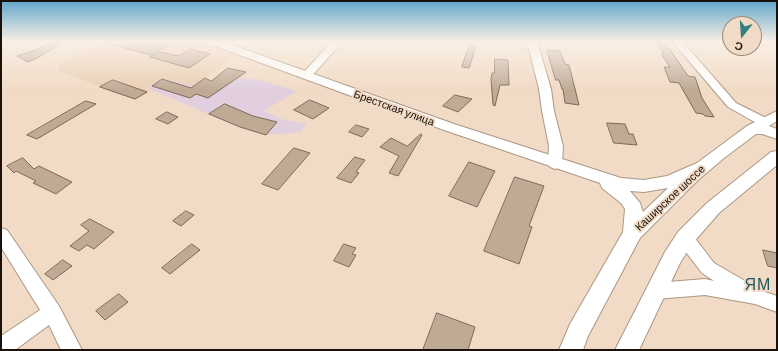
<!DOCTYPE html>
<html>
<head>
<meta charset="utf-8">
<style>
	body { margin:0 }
	#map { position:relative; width:778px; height:351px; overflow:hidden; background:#f1dbc6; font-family:Barlow,sans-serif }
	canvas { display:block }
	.frame { position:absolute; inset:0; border:2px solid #19110a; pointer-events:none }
	.north { position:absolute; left:722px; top:16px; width:40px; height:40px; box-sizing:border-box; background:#f1dbc6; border:1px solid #9b8a7b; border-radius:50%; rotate:197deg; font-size:11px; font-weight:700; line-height:16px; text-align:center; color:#19110a }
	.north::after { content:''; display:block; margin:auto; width:14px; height:18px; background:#357e80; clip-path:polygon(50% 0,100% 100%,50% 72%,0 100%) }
</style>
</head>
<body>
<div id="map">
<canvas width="778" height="351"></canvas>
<div class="frame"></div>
<div class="north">С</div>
</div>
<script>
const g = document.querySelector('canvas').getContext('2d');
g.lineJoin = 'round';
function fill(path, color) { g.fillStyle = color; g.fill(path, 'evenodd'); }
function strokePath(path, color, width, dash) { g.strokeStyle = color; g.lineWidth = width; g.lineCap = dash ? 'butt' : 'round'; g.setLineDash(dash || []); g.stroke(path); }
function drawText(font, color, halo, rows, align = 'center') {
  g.font = font + ' Barlow,sans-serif'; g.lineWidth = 4; g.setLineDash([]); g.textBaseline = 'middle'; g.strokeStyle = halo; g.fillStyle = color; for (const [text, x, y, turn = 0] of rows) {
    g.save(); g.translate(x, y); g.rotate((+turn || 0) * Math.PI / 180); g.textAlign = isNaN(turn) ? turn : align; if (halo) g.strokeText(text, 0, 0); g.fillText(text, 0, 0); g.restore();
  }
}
fill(new Path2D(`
	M227 74 251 80 253 78 297 91 264 111 281 119 307 124 300 132 266 135 239 127 147 88 163 78 193 86 205 78 217 81Z`), '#e1cfe0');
fill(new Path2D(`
	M129 41H197L237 55 193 86 163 78 145 89 150 91 135 100 57 70 61 63 100 44 116 48Z`), '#eacfb4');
const building = new Path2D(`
	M51 41 63 42 39 57 28 62 17 56 36 50Z
	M107 41H176L151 55 107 43Z
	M656 42H665L688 76 695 77 702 98 714 117 705 116 703 114 696 113 679 83 670 82 664 67H670L661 54H664Z
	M470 44 476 46 469 68 462 67Z
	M190 49 210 54 189 68 150 57 160 52 179 56Z
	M547 50 560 51 565 64 569 65 579 105 565 103 563 89H562L559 80H556Z
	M495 59 508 60 509 85H500L495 106 493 105 491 79 492 73H494Z
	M228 68 246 72 208 98 196 94 190 98 152 86 162 79 191 88 205 78 211 81Z
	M113 80 147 92 135 99 100 87Z
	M455 95 472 99 458 112 443 106Z
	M310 100 329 108 313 119 294 110Z
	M86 101 96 104 37 139 27 135Z
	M225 104 253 116 277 122 266 135 240 127 209 114Z
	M167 112 178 117 168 124 156 119Z
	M607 123 625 124 629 134H633L637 145 614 143Z
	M356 125 369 129 362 137 349 132Z
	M421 134 422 135 398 176 389 173 399 156 380 147 391 138 407 146Z
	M294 148 310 153 278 190 262 184Z
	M355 157 365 160 356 172 359 173 351 183 337 178Z
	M23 158 34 169 39 166 72 182 56 194 33 183 36 181 16 171 14 173 7 166Z
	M469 162 495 171 477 207 449 196Z
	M515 177 544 186 529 226 532 227 519 264 484 251Z
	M186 211 194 215 181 226 173 221Z
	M90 219 114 232 94 249 87 245 79 251 70 246 89 231 81 225Z
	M192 244 200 250 170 274 162 268Z
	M344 244 356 248 352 254 356 255 349 267 334 261Z
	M763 250 777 253V268L768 266Z
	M63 260 72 266 53 280 45 274Z
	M119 294 128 302 105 320 96 311Z
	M437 313 475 327 468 350H423Z`);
fill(building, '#bfaa96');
strokePath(building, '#7d6957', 1);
const minor = new Path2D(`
	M333 41H343L310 78H302L301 76 302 74Z
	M527 41H537L551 89 554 111 563 146 562 164 560 167 555 169 550 167 548 164 549 146 542 111 539 89Z
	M672 41H682L736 103 768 119 770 122 768 125H760L728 107Z
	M1 228 7 230 59 306 82 350H61L49 325 15 350H1V336L40 310 1 247Z
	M685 232 691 233 714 263 752 285 753 288 777 296V312L755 304 705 295 656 299 650 297 647 291 650 285 656 283 705 279 714 281 702 273 679 243 677 238 679 233Z`);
const major = new Path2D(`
	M205 41H221L454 124 621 178 644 180 667 176 697 163 747 126 777 111V121L769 126 777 129V139L762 134H756L724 158 697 181 640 238 588 336 583 350H559L570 324 623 232 625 209 621 203 602 188 600 183 444 130 207 43ZM668 188 643 212 640 203 630 191 644 192Z
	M777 151V165L719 213 692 244 680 263 639 350H615L665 252 678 232 707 203 771 152Z`);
strokePath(minor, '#ab9783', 2);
strokePath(major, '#ab9783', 2);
fill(minor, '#fff');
fill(major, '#fff');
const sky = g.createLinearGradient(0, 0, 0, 90);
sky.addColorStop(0, '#60a6cb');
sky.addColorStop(0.46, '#f9efe5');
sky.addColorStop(1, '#f9efe500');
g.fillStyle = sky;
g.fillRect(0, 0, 778, 90);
drawText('11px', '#19110a', '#f1dbc6', [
	["Брестская улица",394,108,20],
	["Каширское шоссе",670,198,-43]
]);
g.letterSpacing = '1px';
drawText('16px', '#1d585a', '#f1dbc6', [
	["ЯМ",758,285]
]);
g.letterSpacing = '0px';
</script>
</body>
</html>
